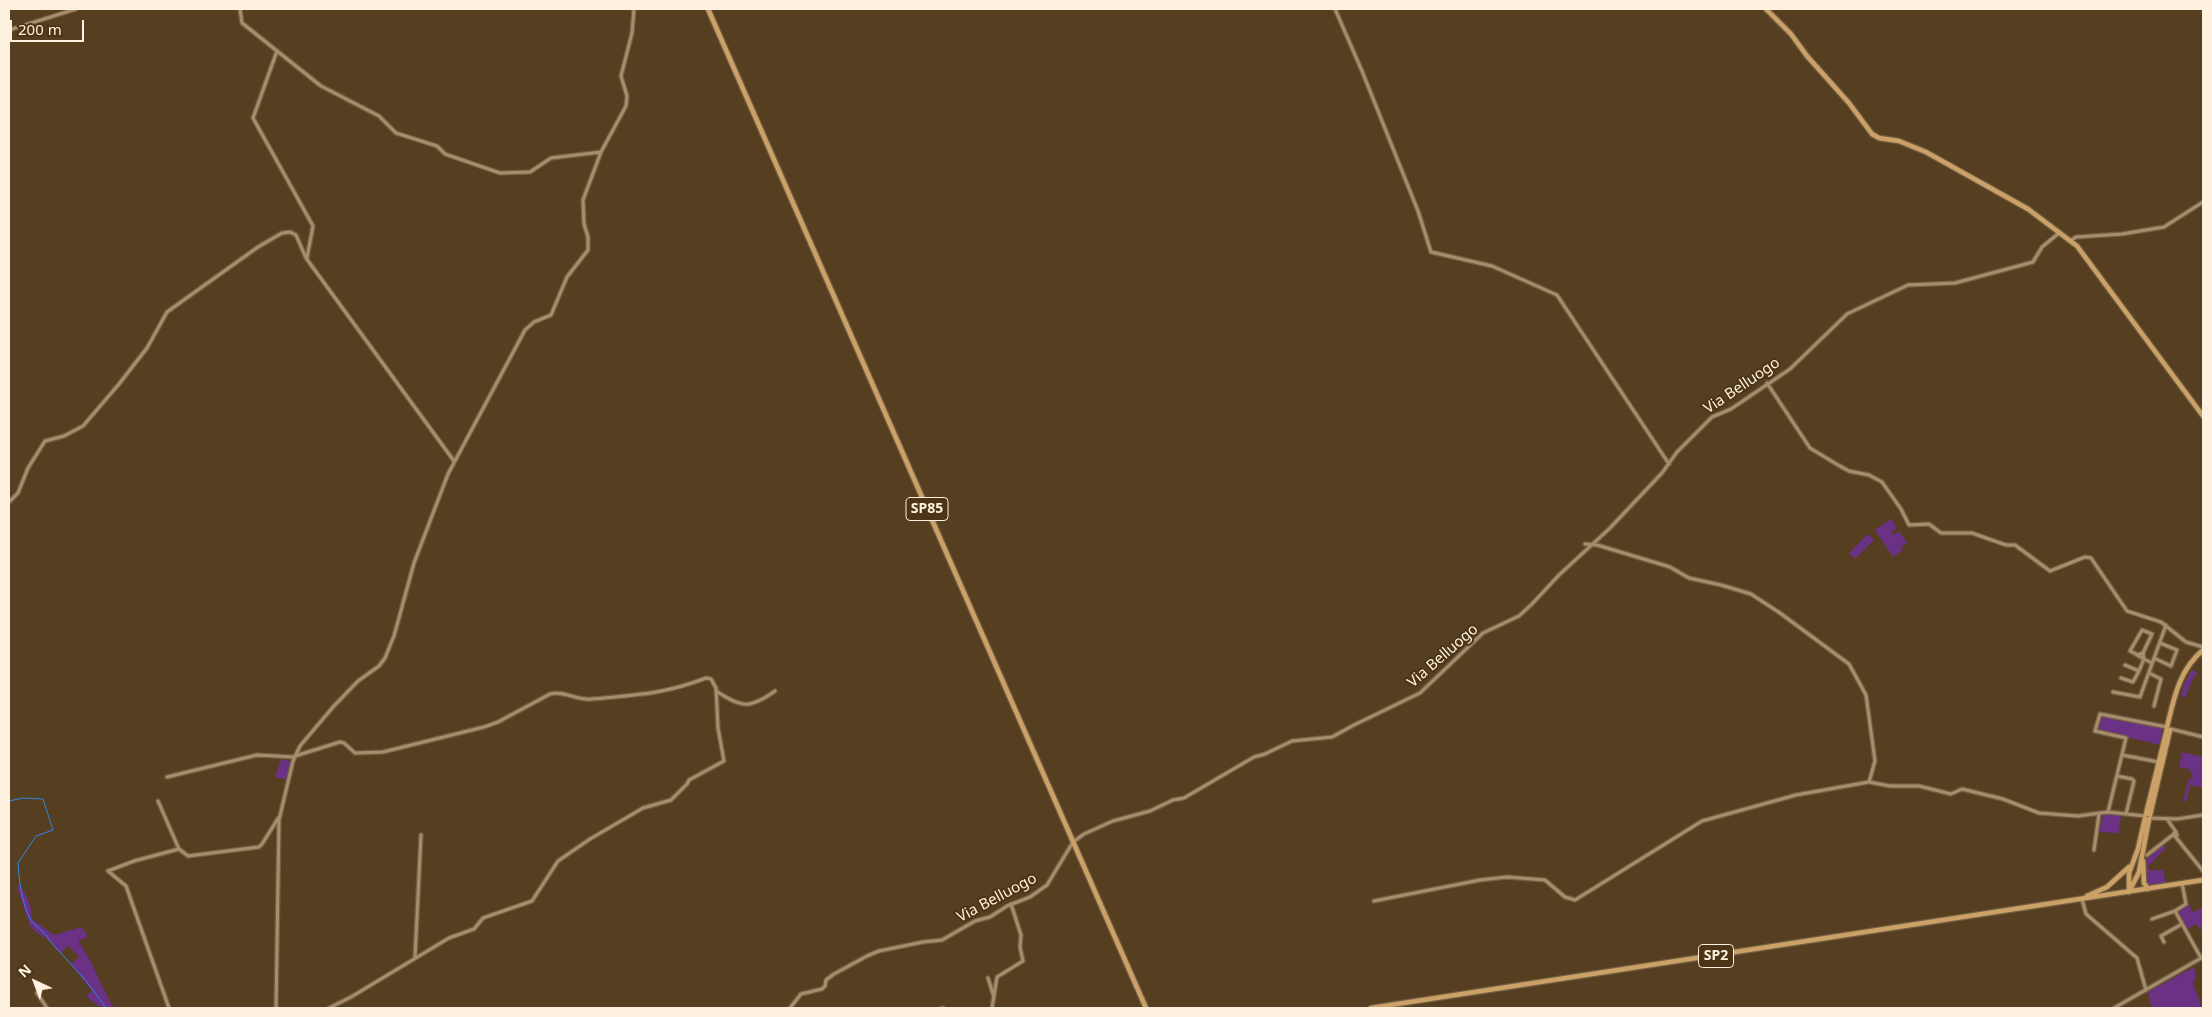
<!DOCTYPE html>
<html>
<head>
<meta charset="utf-8">
<style>
	body { margin:0 }
	#map { position:relative; width:2212px; height:1017px; overflow:hidden; background:#563f20; font-family:"Noto Sans",sans-serif }
	canvas { display:block }
	.frame { position:absolute; inset:0; border:10px solid #fff1df; pointer-events:none }
	.north { position:absolute; left:10px; top:957px; width:50px; height:50px; -webkit-text-stroke:4px #4b3516; paint-order:stroke; rotate:317deg; font-size:14px; font-weight:700; line-height:20px; text-align:center; color:#fff1df }
	.north::after { content:''; display:block; margin:auto; width:18px; height:22px; background:#fff1df; clip-path:polygon(50% 0,100% 100%,50% 72%,0 100%) }
	.scale { position:absolute; left:10px; top:20px; width:74px; height:22px; box-sizing:border-box; border:2px solid #fff1df; border-top:0; padding-left:6px; font-size:15px; line-height:18px; white-space:nowrap; color:#fff1df; -webkit-text-stroke:4px #4b3516; paint-order:stroke }
</style>
</head>
<body>
<div id="map">
<canvas width="2212" height="1017"></canvas>
<div class="frame"></div>
<div class="north">N</div>
<div class="scale">200 m</div>
</div>
<script>
const g = document.querySelector('canvas').getContext('2d');
g.lineJoin = 'round';
function fill(path, color) { g.fillStyle = color; g.fill(path, 'evenodd'); }
function strokePath(path, color, width, dash) { g.strokeStyle = color; g.lineWidth = width; g.lineCap = dash ? 'butt' : 'round'; g.setLineDash(dash || []); g.stroke(path); }
function drawText(font, color, halo, rows, align = 'center') {
  g.font = font + ' "Noto Sans",sans-serif'; g.lineWidth = 4; g.setLineDash([]); g.textBaseline = 'middle'; g.strokeStyle = halo; g.fillStyle = color; for (const [text, x, y, turn = 0] of rows) {
    g.save(); g.translate(x, y); g.rotate((+turn || 0) * Math.PI / 180); g.textAlign = isNaN(turn) ? turn : align; if (halo) g.strokeText(text, 0, 0); g.fillText(text, 0, 0); g.restore();
  }
}
fill(new Path2D(`
	M1891 519 1897 528 1891 532 1893 535 1899 531 1907 543 1901 547 1903 550 1893 557 1875 530Z
	M1868 534 1874 540 1855 559 1849 553Z
	M2192 670 2198 673 2196 676H2194L2185 698 2181 696 2184 684Z
	M2103 716 2162 728 2160 745 2097 730Z
	M2182 752 2203 757V788L2190 785 2186 802 2183 801 2188 780 2193 777 2189 769 2179 767Z
	M281 759 291 762 286 780 275 777Z
	M2103 815H2121L2119 833 2099 832Z
	M2162 843 2166 848 2154 860 2155 861 2147 866 2151 871 2155 869 2157 871 2163 869 2166 884 2147 886 2145 861Z
	M19 884C27 896 32 905 32 919L54 935 82 927 88 937 78 941C94 962 100 986 114 1008L98 1006 86 996 92 991 71 964 79 957 68 945 61 954 48 939 37 933 30 926 17 887Z
	M2189 904 2192 912 2203 908V925L2201 927 2203 932 2196 924 2187 929 2178 912Z
	M2194 967 2196 979 2193 983 2202 1008H2152L2148 992Z`), '#6a3185');
strokePath(new Path2D(`
	M9 801 23 798 43 799 53 830 36 836 18 863C19 881 22 901 29 917 34 927 45 930 49 940L87 982 106 1008`), '#2c87e8', 1);
const minor = new Path2D(`
	M240 9 242 23 321 86 379 116 396 133 437 146 445 154 500 173 530 172 551 158 601 152
	M1335 9 1362 71 1418 211 1431 252 1492 266 1557 295 1669 464
	M9 30 76 9
	M277 51 253 118 313 226 307 258
	M2070 241 2076 237 2122 234 2164 227 2203 202
	M1767 383 1810 448 1838 465 1849 471 1869 475 1882 482 1901 509 1909 525 1929 524 1941 533H1972L2006 545H2015L2050 571 2085 557 2091 558 2127 611 2161 622 2186 642 2203 647
	M9 502 18 493 28 468 45 441 64 436 83 426 119 384 147 348 167 312 258 247 282 233 290 232 296 235 306 258 454 461
	M1585 544 1597 545 1657 563 1670 567 1689 578 1721 585 1751 594 1780 613 1849 664 1866 695 1875 761 1869 782
	M2143 653 2138 655 2130 651 2142 630 2152 634 2143 653 2144 659 2152 663
	M2154 658 2171 666 2177 650 2160 643
	M2125 665 2139 671 2144 659 2137 655
	M2149 673 2161 679 2154 706
	M2121 678 2133 682 2139 671
	M716 691C742 708 750 709 775 691
	M2113 692 2140 697 2166 625
	M2171 729 2203 737
	M2122 755 2159 762
	M295 756 340 742 344 743 355 753 383 752 484 727 498 722 550 694C564 690 577 701 592 699 635 695 665 694 706 678L711 679 716 688 718 728 724 761 689 780 687 784 671 800 643 808 590 839 558 861 532 901 483 918 474 929 449 938 351 997 329 1008
	M2117 776 2132 779 2134 781 2126 814
	M167 777 257 755 294 757
	M158 801 179 849
	M2108 812 2126 738 2095 731 2100 714 2167 727
	M2150 818 2177 819 2203 815
	M2167 819 2176 832
	M2176 832 2177 835H2174V833Z
	M2174 835 2203 871
	M2094 850 2099 814
	M2147 855 2174 834
	M108 871 134 861 179 849 188 856 259 847 262 844 279 817
	M108 871 126 886 169 1008
	M2082 899 2086 914 2137 958 2146 990
	M1374 901 1480 880 1507 877 1545 880 1565 897 1575 900 1702 821 1796 795 1869 782 1890 786H1919L1951 794 1962 789 2003 799 2039 813 2078 816 2108 812 2145 816
	M2175 911 2201 958
	M2152 919 2175 911 2186 904 2182 883
	M2164 942 2161 936 2182 924
	M415 957 421 835
	M988 978 994 997
	M37 993 47 1008
	M276 1008 279 820 293 761 300 746 333 707 358 681 379 666 385 658 394 636 414 563 448 474 525 330 534 322 551 315 567 277 588 250V237L584 224 583 200 601 152 626 106 627 96 621 76 632 33 634 9
	M790 1008 801 994 822 989 825 986 826 980 834 974 867 956 879 951 923 942 942 940 975 921 990 917 1007 906 1030 897 1047 885 1073 842 1084 834 1113 821 1150 811 1173 800 1184 798 1254 757 1265 754 1292 741 1332 737 1354 725 1420 693 1483 633 1519 616 1532 604 1559 575 1609 529 1662 473 1677 452 1712 417 1731 409 1790 369 1847 314 1908 285 1955 283 2033 262 2042 247 2059 233
	M942 1008H943
	M992 1008 997 977 1023 961 1020 947 1021 935 1011 904
	M2114 1008 2203 957`);
const major = new Path2D(`
	M708 9 1146 1008
	M1766 9 1791 34 1807 56 1849 103 1872 134 1879 138 1899 141 1926 152 2028 209 2077 246 2203 416
	M2167 727C2174 698 2179 670 2203 650
	M2146 814 2167 729
	M2150 815 2170 730
	M2143 861 2144 883 2148 889
	M2129 892V873L2138 849 2145 818
	M2129 892 2139 872 2149 819
	M2087 896 2107 887 2129 867
	M1371 1008 2203 880`);
strokePath(minor, '#725e42', 5.5);
strokePath(major, '#725e42', 7);
strokePath(minor, '#a78d6c', 3);
strokePath(major, '#cca167', 4.5);
for (const [x, y, w] of [
	[927,509,42],
	[1716,956,35]
]) { const box = new Path2D(); box.roundRect(x - w / 2, y - 11.5, w, 23, 4); g.fillStyle = '#4b3516'; g.fill(box); strokePath(box, '#fff1df', 1); }
drawText('bold 14px', '#fff1df', null, [
	["SP85",927,509],
	["SP2",1716,956]
]);
drawText('15px', '#fff1df', '#4b3516', [
	["Via Belluogo",1742,386,-34],
	["Via Belluogo",1443,656,-41],
	["Via Belluogo",997,898,-28]
]);
</script>
</body>
</html>
